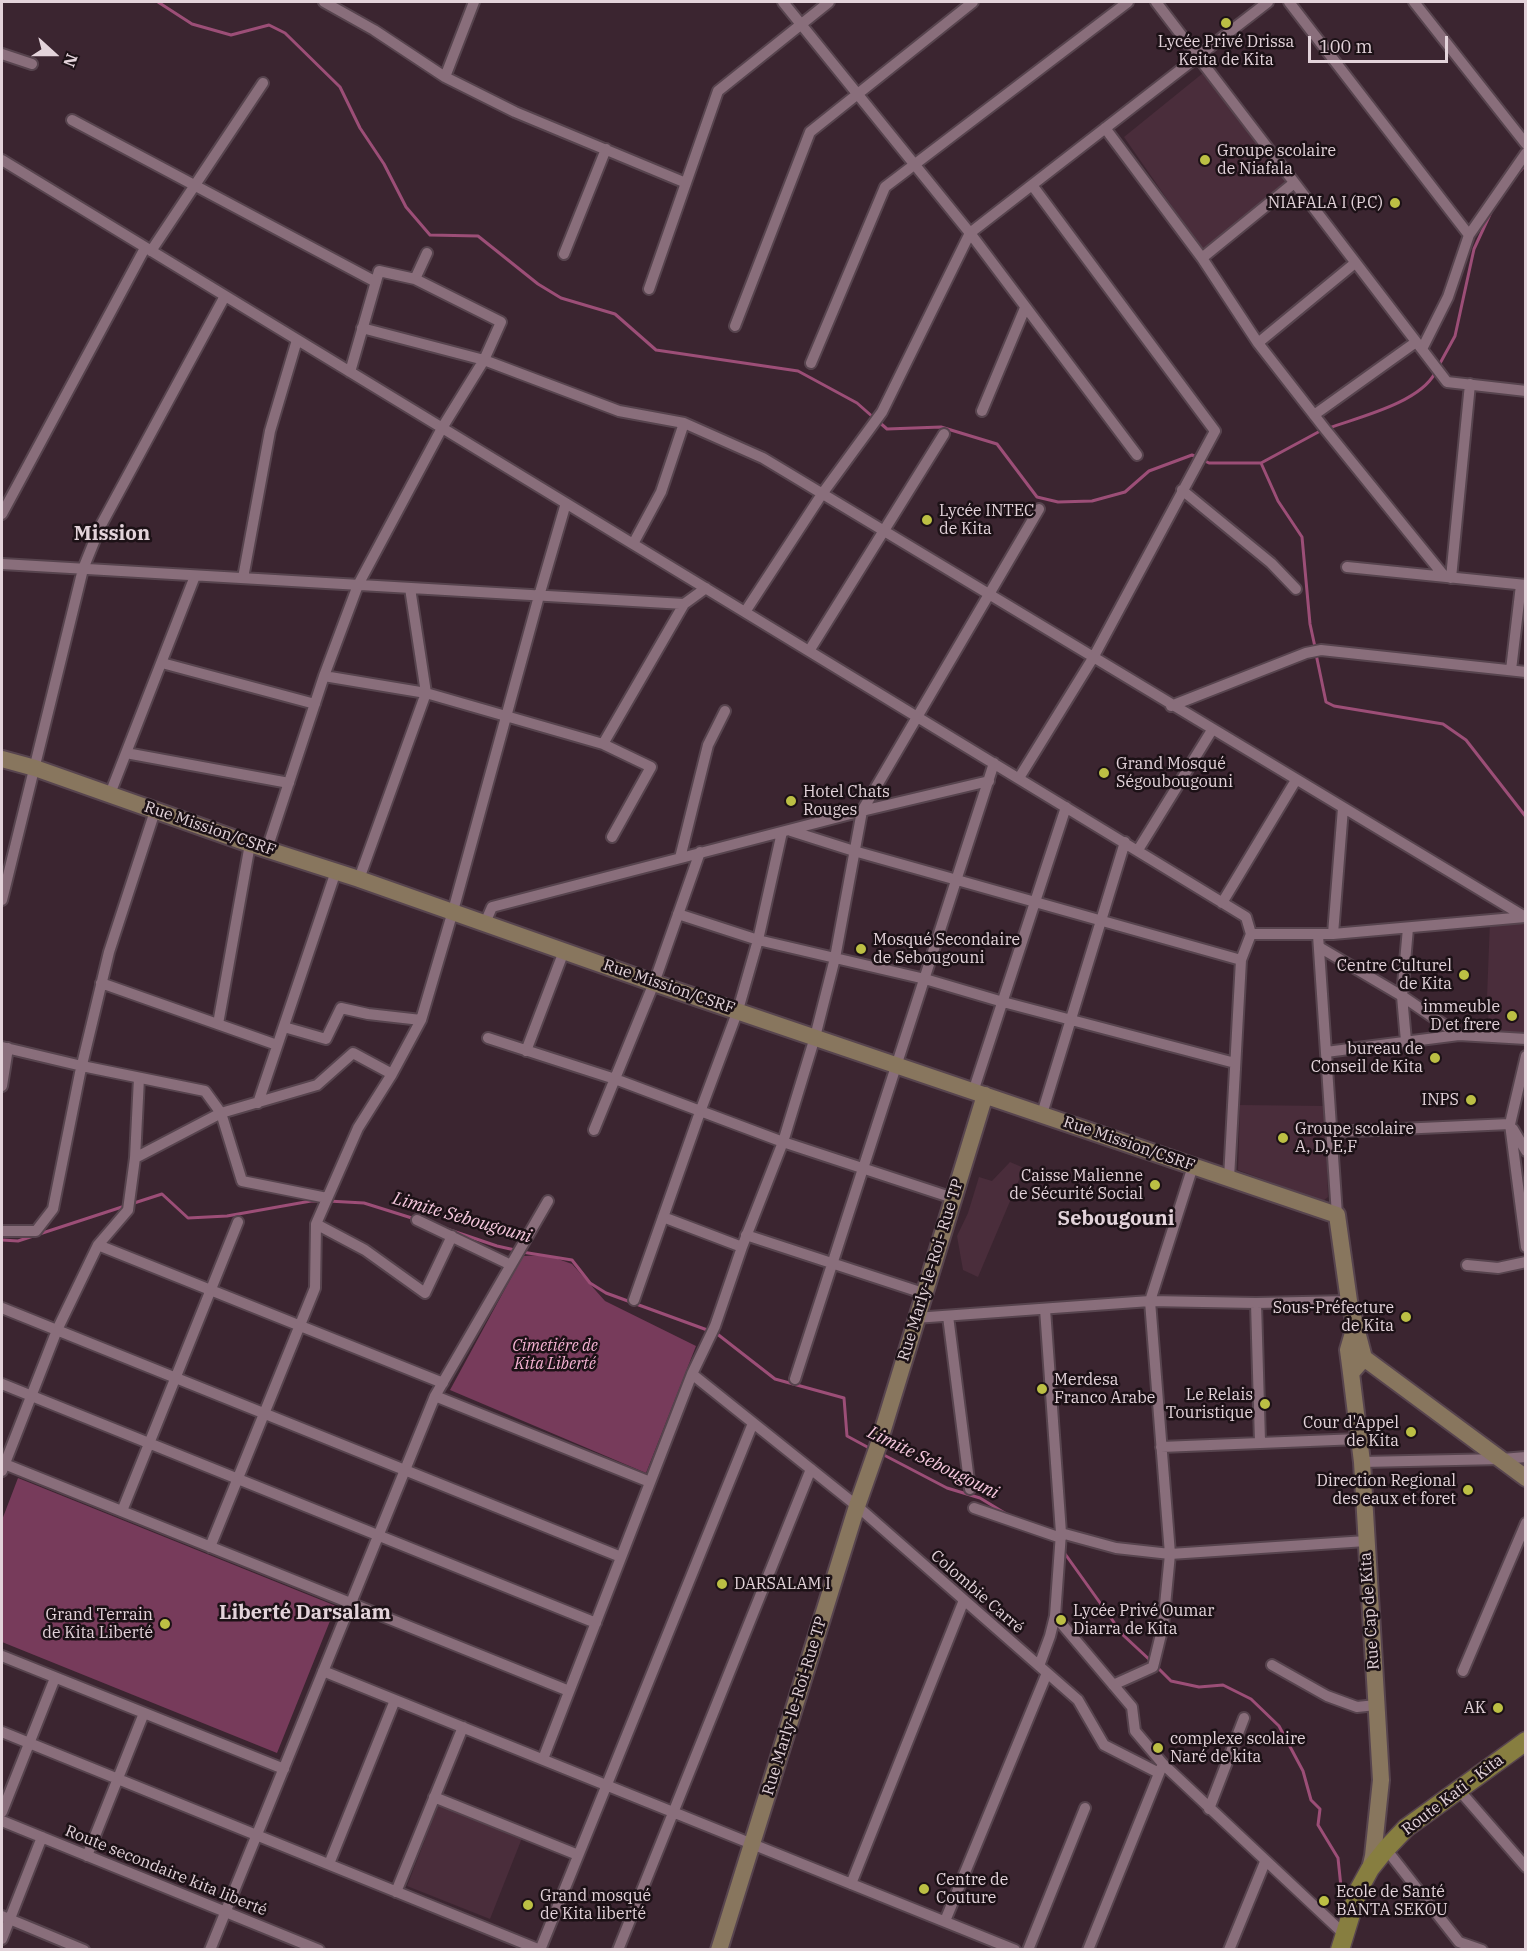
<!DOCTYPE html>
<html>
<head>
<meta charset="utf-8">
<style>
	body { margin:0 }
	#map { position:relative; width:1527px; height:1951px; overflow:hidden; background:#3b2530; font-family:"IBM Plex Serif",serif }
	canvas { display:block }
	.frame { position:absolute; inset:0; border:3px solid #e3d3da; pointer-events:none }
	.north { position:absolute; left:24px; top:24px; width:60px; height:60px; -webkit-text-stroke:4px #1c1116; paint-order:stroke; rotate:111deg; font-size:16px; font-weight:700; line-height:24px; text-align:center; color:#e3d3da }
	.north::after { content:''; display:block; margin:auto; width:21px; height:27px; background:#e3d3da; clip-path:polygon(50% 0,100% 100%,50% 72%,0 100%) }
	.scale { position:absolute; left:1308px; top:36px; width:140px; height:27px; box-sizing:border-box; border:3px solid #e3d3da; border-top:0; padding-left:8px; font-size:18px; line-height:21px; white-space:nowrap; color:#e3d3da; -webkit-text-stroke:4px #1c1116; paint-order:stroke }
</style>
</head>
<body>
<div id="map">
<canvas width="1527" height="1951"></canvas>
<div class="frame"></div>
<div class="north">N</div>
<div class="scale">100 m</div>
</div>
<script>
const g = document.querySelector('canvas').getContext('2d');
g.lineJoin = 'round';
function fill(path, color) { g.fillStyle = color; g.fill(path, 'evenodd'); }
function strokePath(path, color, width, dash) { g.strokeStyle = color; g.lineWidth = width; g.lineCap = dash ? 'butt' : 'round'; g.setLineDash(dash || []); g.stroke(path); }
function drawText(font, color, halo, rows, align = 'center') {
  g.font = font + ' "IBM Plex Serif",serif'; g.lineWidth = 5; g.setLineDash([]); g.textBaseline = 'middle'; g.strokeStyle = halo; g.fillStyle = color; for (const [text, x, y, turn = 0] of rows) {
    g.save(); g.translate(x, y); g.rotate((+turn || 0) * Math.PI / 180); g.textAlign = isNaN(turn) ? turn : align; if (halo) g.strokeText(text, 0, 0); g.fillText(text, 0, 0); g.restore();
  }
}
fill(new Path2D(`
	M1203 73 1288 183 1203 251 1124 137Z
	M1525 917V1039L1490 1037 1487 998 1490 920Z
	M1240 1105 1325 1106 1328 1197 1323 1201 1238 1170Z
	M1010 1162 1024 1168 978 1277 963 1270 957 1236 968 1213 979 1177 992 1181Z
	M439 1804 522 1838 490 1919 407 1886Z`), '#4a2d3b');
fill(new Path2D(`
	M547 1255 572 1264 605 1301 696 1346 646 1473 450 1390 523 1256Z
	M18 1478 336 1606 277 1753 2 1642V1520Z`), '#773b5b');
strokePath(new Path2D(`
	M158 2 192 24 231 35 269 25 285 33 340 87 360 128 384 164 406 207 430 235 478 236 538 284 561 298 615 314 656 350 798 371 857 403 874 418
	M1520 171 1526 164
	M1438 367 1455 336 1474 249 1492 210
	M879 422 887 429 941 427 997 444 1037 497 1058 502 1092 501 1125 492 1149 471 1192 455 1197 457
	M1329 428C1359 417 1419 403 1435 373
	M1203 460 1209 463H1261L1322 430
	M1261 463 1278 501 1302 537 1310 624 1315 647
	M1316 654 1326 702 1334 706 1443 724 1466 740 1526 817
	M328 1201 364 1203 415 1219
	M131 1204 162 1194 188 1218 227 1216 311 1201H318
	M444 1228 497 1246 515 1250
	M2 1240 18 1241 125 1206
	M522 1252 572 1260 590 1283 606 1293 710 1331
	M716 1333 775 1379 844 1398 847 1436 871 1449
	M882 1454 947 1488 980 1498 1008 1515
	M1063 1551 1123 1635 1152 1662
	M1157 1667 1171 1681 1199 1687 1223 1685 1251 1699 1279 1726 1303 1771 1311 1800 1320 1809 1318 1825 1338 1858 1341 1887 1348 1899`), '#9c4e77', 3);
const street = new Path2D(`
	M324 2 374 30 445 77 515 112 686 183
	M783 2 970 233 1137 455
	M1156 2 1447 382 1526 391
	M1289 2 1469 235
	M1414 2 1526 144
	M2 54 32 64
	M445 77 474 2
	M72 120 376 282
	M1105 128 1202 258 1258 343 1325 429 1445 577
	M2 160 1246 917 1251 934 1241 960 1229 1178
	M151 251 263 83
	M564 254 606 149
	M1202 258 1294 183
	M649 289 718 91 829 2
	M735 326 810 132 973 2
	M362 328 484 360 619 411 684 423 763 458 1525 917
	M1258 343 1355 263
	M1422 349 1448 297 1469 235 1526 153
	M811 363 885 187 1128 2
	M350 372 379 271 415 279
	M982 411 1025 308
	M1314 415 1416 342
	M1182 490 1271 563 1296 589
	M2 514 145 248
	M633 544 661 492 684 423
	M2 564 684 604
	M1347 567 1526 585
	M243 578 270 431 297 340
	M1451 578 1470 384
	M745 612 822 494 882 412 970 233 1268 2
	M809 651 944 434
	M162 663 315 704
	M1511 670 1521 585
	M324 676 426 693 603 744 651 767 612 837
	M1171 706 1306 653 1321 650 1526 672
	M603 744 684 604 706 588
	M126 753 289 783
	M1019 778 1093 658 1215 431 1032 185
	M110 794 195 576
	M791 831 854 851 1241 960
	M267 849 324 676 358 585 442 428 484 360 501 322 415 279 427 253
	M1138 850 1212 730
	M680 858 708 745 725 711
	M359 879 426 693 410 588
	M2 900 83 569 100 527 225 296
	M1222 903 1296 780
	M678 914 758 940 925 979 1003 1002 1235 1063
	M485 923 492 907 862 811 989 781
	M1251 934H1333L1525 917
	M1333 934 1343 808
	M1318 935 1337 1215
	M1319 947 1402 996 1459 1035
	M101 983 277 1045
	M218 1024 250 844
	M284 1027 326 1039 341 1008 368 1014 421 1020
	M488 1038 615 1079 783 1142 953 1198
	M1406 1041 1402 996 1408 928
	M2 1047 82 1066 205 1091 221 1113 242 1181 327 1198
	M526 1051 564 951
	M1326 1052 1459 1035 1526 1039
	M1526 1056 1510 1124 1526 1247
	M2 1086 8 1048
	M973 1092 1066 807
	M258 1103 336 871
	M1042 1114 1125 842
	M1513 1129 1526 1151
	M594 1130 654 983 700 852
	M1332 1132 1510 1124
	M135 1158 221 1113 317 1085 353 1053 392 1074
	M663 1217 742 1247
	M417 1220 511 1265
	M316 1224 365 1250 425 1293 452 1236
	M2 1231H36L53 1209 80 1073 109 952 155 811
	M746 1235 923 1293
	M98 1245 443 1383
	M1467 1265 1498 1268 1526 1262
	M634 1300 700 1112 738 1010 758 940 782 832
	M1256 1303 1260 1442
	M2 1308 621 1557
	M948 1316 970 1489
	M915 1318 1150 1301 1256 1303 1349 1301
	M692 1374 857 1506 1078 1700 1104 1745 1159 1773
	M795 1379 994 763
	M2 1384 596 1623
	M435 1396 650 1482
	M1161 1447 1359 1439
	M1362 1462 1502 1459 1526 1457
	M2 1463 569 1691
	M2 1471 57 1330 98 1245 128 1210 135 1158 139 1078
	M974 1508 1061 1538
	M122 1511 238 1222
	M1061 1533 1116 1548 1170 1554 1366 1541
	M210 1547 315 1288 316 1224 358 1128 392 1074 421 1020 453 911 539 596 566 503
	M1055 1616 1132 1707 1135 1731 1163 1764 1344 1934
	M2 1656 284 1769
	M1272 1665 1327 1696 1357 1707 1376 1705
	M1039 1666 1050 1636 1055 1616 1061 1533 1045 1309
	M323 1671 1015 1950
	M1463 1671 1526 1523
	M1113 1685 1153 1667 1163 1626 1170 1554 1150 1301 1193 1166
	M2 1732 540 1950
	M543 1759 692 1374 715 1326 742 1247 783 1142 815 1037 835 958 862 811 1039 509
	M1459 1790 1526 1867
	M434 1797 578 1855
	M1209 1809 1244 1718
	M2 1812 55 1678
	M2 1821 319 1950
	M1386 1849 1459 1942 1482 1950
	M87 1856 144 1713
	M329 1864 395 1700
	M851 1884 964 1600
	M396 1892 463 1727
	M2 1916 84 1950
	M945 1921 1047 1673
	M2 1939 42 1837
	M210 1950 435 1396 548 1201
	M540 1950 753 1423
	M618 1950 811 1469
	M1028 1950 1085 1808
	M1088 1950 1162 1766
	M1229 1950 1265 1862`);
const secondary = new Path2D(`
	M2 759 35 768 250 844 359 879 654 983 1337 1215 1349 1301 1364 1358 1526 1478
	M1364 1358 1351 1373 1362 1462 1381 1780 1373 1856 1370 1869
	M1351 1373 1348 1350 1355 1326
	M719 1950 857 1506 878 1446 985 1095`);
const primary = new Path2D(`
	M1340 1950 1358 1891 1370 1869 1386 1849 1406 1828 1526 1741`);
strokePath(street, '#57444e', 14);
strokePath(secondary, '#57444e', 20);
strokePath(primary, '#57444e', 21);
strokePath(street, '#896e7b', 10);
strokePath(secondary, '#88765e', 16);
strokePath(primary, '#877e40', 18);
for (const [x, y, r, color] of [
	[1226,23,6,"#bcbf44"],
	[1205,160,6,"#bcbf44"],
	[1395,203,6,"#bcbf44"],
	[927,520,6,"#bcbf44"],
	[1104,773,6,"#bcbf44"],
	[791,801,6,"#bcbf44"],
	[861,949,6,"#bcbf44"],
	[1464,975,6,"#bcbf44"],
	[1512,1016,6,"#bcbf44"],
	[1435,1058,6,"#bcbf44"],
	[1471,1100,6,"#bcbf44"],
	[1283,1138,6,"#bcbf44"],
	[1155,1185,6,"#bcbf44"],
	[1406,1317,6,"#bcbf44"],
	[1042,1389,6,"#bcbf44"],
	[1265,1404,6,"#bcbf44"],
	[1411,1432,6,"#bcbf44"],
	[1468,1490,6,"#bcbf44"],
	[722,1584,6,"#bcbf44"],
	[1061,1620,6,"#bcbf44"],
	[165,1624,6,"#bcbf44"],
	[1498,1708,6,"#bcbf44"],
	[1158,1748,6,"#bcbf44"],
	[924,1889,6,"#bcbf44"],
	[1324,1901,6,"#bcbf44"],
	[528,1905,6,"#bcbf44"]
]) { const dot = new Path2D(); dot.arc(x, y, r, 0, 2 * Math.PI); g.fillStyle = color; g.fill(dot); strokePath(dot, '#1c1116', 2); }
drawText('16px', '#e3d3da', '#1c1116', [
	["Lycée Privé Drissa",1226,42,"center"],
	["Keita de Kita",1226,60,"center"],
	["Groupe scolaire",1217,151],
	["de Niafala",1217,169],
	["NIAFALA I (P.C)",1383,203,"right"],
	["Lycée INTEC",939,511],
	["de Kita",939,529],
	["Grand Mosqué",1116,764],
	["Ségoubougouni",1116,782],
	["Hotel Chats",803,792],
	["Rouges",803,810],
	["Mosqué Secondaire",873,940],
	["de Sebougouni",873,958],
	["Centre Culturel",1452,966,"right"],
	["de Kita",1452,984,"right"],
	["immeuble",1500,1007,"right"],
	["D et frere",1500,1025,"right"],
	["bureau de",1423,1049,"right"],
	["Conseil de Kita",1423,1067,"right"],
	["INPS",1459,1100,"right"],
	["Groupe scolaire",1295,1129],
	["A, D, E,F",1295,1147],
	["Caisse Malienne",1143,1176,"right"],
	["de Sécurité Social",1143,1194,"right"],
	["Sous-Préfecture",1394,1308,"right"],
	["de Kita",1394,1326,"right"],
	["Merdesa",1054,1380],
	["Franco Arabe",1054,1398],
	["Le Relais",1253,1395,"right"],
	["Touristique",1253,1413,"right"],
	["Cour d'Appel",1399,1423,"right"],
	["de Kita",1399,1441,"right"],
	["Direction Regional",1456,1481,"right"],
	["des eaux et foret",1456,1499,"right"],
	["DARSALAM I",734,1584],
	["Lycée Privé Oumar",1073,1611],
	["Diarra de Kita",1073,1629],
	["Grand Terrain",153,1615,"right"],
	["de Kita Liberté",153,1633,"right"],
	["AK",1486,1708,"right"],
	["complexe scolaire",1170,1739],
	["Naré de kita",1170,1757],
	["Centre de",936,1880],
	["Couture",936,1898],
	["Ecole de Santé",1336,1892],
	["BANTA SEKOU",1336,1910],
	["Grand mosqué",540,1896],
	["de Kita liberté",540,1914]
], 'left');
drawText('16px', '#e3d3da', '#1c1116', [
	["Rue Mission/CSRF",210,829,19],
	["Rue Mission/CSRF",669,987,19],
	["Rue Mission/CSRF",1129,1144,19],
	["Rue Marly-le-Roi- Rue TP",931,1270,-73],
	["Colombie Carré",977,1592,41],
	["Rue Cap de Kita",1370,1611,-94],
	["Rue Marly-le-Roi-Rue TP",795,1706,-73],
	["Route Kati - Kita",1453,1795,-37],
	["Route secondaire kita liberté",166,1871,22]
]);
drawText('italic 16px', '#f5b2d3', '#1c1116', [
	["Cimetiére de",555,1346],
	["Kita Liberté",555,1364]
]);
drawText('italic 18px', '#f6c8de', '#1c1116', [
	["Limite Sebougouni",462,1218,16],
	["Limite Sebougouni",933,1463,26]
]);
drawText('bold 20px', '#e3d3da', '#1c1116', [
	["Mission",112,534],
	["Sebougouni",1116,1219],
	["Liberté Darsalam",305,1613]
]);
</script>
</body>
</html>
